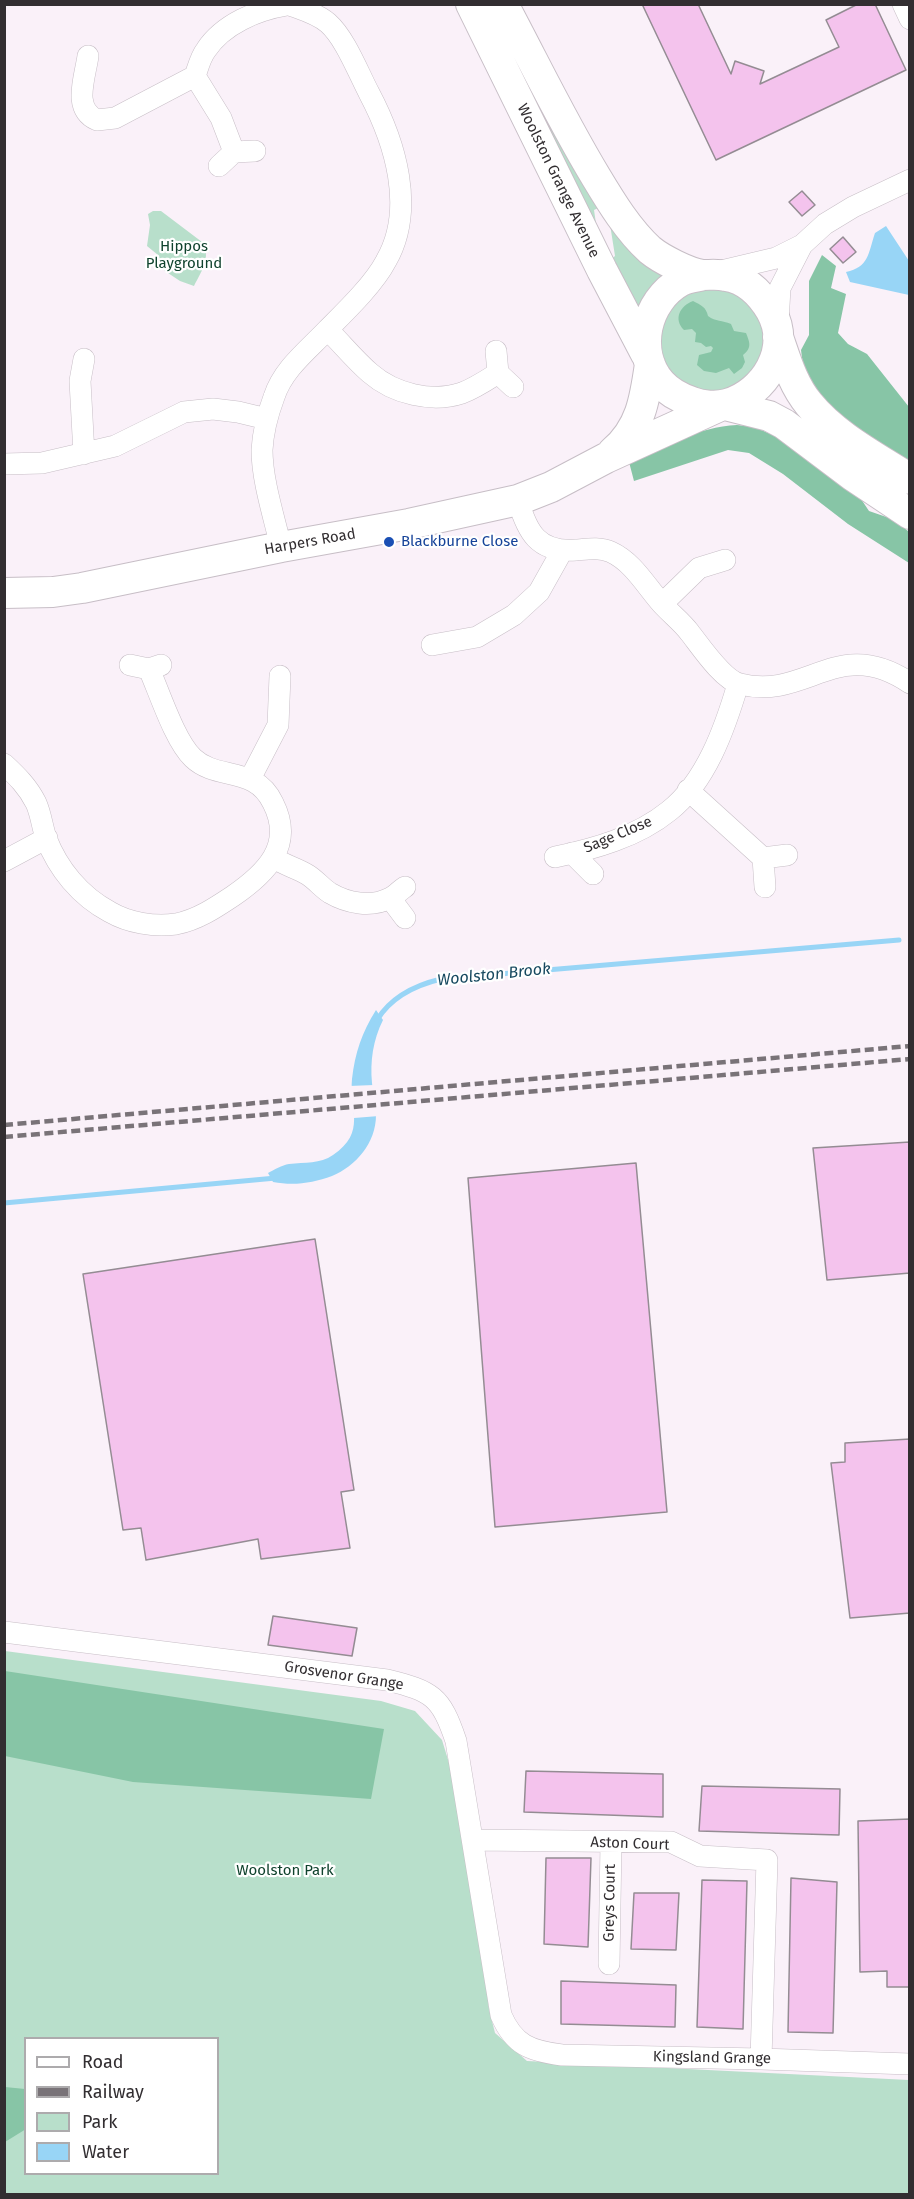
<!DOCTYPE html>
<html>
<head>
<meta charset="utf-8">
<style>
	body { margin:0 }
	#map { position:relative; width:914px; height:2199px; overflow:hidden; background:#faf1f9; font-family:"Fira Sans",sans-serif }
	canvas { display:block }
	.frame { position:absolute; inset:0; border:6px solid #322e31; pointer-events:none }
	.legend { position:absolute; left:24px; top:2037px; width:195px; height:138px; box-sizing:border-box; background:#fff; border:2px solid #adabad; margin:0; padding:8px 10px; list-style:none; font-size:18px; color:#322e31 }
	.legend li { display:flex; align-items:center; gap:12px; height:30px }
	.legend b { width:30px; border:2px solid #adabad }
</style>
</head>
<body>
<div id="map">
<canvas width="914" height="2199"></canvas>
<div class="frame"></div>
<ul class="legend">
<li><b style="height:8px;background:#fff"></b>Road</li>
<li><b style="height:8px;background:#797378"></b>Railway</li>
<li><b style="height:16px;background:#b8dfcb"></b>Park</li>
<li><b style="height:16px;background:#98d5f6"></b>Water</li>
</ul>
</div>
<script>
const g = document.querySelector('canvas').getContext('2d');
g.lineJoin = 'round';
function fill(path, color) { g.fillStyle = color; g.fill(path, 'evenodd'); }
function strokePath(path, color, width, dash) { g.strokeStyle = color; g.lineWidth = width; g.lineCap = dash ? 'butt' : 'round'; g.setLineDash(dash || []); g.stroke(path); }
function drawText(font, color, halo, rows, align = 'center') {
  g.font = font + ' "Fira Sans",sans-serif'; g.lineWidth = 4.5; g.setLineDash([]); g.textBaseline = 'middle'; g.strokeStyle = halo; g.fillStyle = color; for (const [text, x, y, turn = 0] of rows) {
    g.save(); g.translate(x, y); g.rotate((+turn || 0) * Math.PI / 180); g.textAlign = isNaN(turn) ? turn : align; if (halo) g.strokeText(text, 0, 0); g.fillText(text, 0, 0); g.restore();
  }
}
fill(new Path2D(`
	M480 5H489L602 206 594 210 599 244Z
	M153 211H161L202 242C212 257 201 272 194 286L180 281 165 271 158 255 147 246 150 225 148 214Z
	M609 218 673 275 642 314 609 261 615 256Z
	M706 286 740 294 762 320 764 353 745 383 709 394 675 380 661 359 660 323 683 294Z
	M5 1651 381 1701 415 1711 442 1740 453 1776 481 1930 489 2009 495 2033 527 2061 909 2080V2194H5ZM26 2038H218V2174H26Z`), '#b8dfcb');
fill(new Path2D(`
	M822 255 836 266 831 288 846 294 838 333 848 344 867 354 909 407V464C878 442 818 411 805 373 803 366 802 358 801 350L809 335V281Z
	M693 301C701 305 706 307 708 316 716 322 722 320 731 324L734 331 746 333C750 343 752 348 743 355L745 362 742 368 734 374 729 368 716 373 704 371 697 365 699 355 711 352 713 348 711 346 706 347 701 343 695 342 696 333 692 329 684 330C673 319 680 306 693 301Z
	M737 425 754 427 780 438 859 496 869 511 895 520 909 532V563L848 524 783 474 749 453 728 450 634 481 629 462C664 446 698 427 737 425Z
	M5 1671 384 1729 371 1799 133 1782 5 1756Z
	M5 2087 25 2089 26 2129 5 2142Z`), '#87c5a6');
fill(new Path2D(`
	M886 226 909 261V295L850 282 846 272C869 267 868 254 875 233Z
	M376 1010 383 1020C373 1040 370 1061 372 1083 373 1094 375 1105 376 1115 376 1143 356 1166 332 1176 313 1183 294 1186 273 1182L268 1173C274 1170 282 1165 289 1164 305 1162 320 1164 333 1155 367 1132 349 1109 352 1079 355 1053 362 1032 376 1010Z`), '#98d5f6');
fill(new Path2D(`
	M374 1085 379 1116 354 1118 349 1086Z`), '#faf1f9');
strokePath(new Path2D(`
	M377 1020C391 997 416 985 441 979L899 940
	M4 1203 276 1178`), '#98d5f6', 5);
const building = new Path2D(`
	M642 4H698L731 74 735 61 764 71 760 84 839 47 826 20 858 4H875L906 70 716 160Z
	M802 191 815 205 802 216 789 202Z
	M843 237 856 252 843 263 830 249Z
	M910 1142V1273L827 1280 813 1148Z
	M636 1163 667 1512 495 1527 468 1178Z
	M315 1239 354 1490 341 1492 350 1548 261 1559 258 1539 146 1560 141 1528 123 1530 83 1274Z
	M910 1439V1613L850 1618 831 1463 845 1462V1443Z
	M273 1616 357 1628 352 1656 268 1645Z
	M526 1771 663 1774V1817L524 1812Z
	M702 1786 840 1789 839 1835 699 1831Z
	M910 1819V1987H887V1971L860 1972 858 1821Z
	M546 1858H591L588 1947 544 1944Z
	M791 1878 837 1882 833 2033 788 2032Z
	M702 1880 747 1881 743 2029 697 2027Z
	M634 1893H679L676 1950 631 1949Z
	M561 1981 676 1985 675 2027 561 2024Z`);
fill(building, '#f4c3ed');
strokePath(building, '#948c93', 1.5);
const street = new Path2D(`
	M903 4 910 19
	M88 56C85 78 72 109 97 120L115 118 195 76
	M234 152 221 118 195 76C198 68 200 58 206 50 223 24 257 10 287 5
	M219 166 234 152 255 151
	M717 272 776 258 802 245 825 224 853 207 910 180
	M778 323 780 288 802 245
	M328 330C342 344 355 360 370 373 394 394 432 403 462 393 475 388 487 380 498 373
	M496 351 498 373 513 387
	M84 359 80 381 84 454
	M4 464 42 463 115 446 184 412 213 409 238 412 267 419
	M518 500C527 532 538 553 576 550 588 549 600 547 611 552 633 562 646 586 662 604 671 614 682 622 690 633 701 647 723 680 740 684 808 701 837 634 910 683
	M281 547C274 517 262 480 262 450 263 432 268 413 274 397 283 369 308 350 327 330 346 311 374 284 386 261 416 209 395 142 369 93 358 72 345 38 328 23 316 13 300 9 287 4
	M662 604 699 568 725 560
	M432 645 477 637 514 615 539 592 562 551
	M130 665 149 669 161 665
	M4 764C17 776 28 787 36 803 41 814 42 826 46 838 58 869 80 896 110 912 129 923 154 927 176 924 197 920 215 908 233 896 265 874 295 846 273 803 255 765 217 781 193 758 175 741 160 694 149 669
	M250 779 278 725 280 676
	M688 790 763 858 765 887
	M572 853 593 874
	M555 857C594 849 637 837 669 811 706 782 725 728 738 684
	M274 858C284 865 297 868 308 875 316 880 322 888 330 893 347 903 371 908 390 898 395 896 400 890 405 887
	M763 858 787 855
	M4 861 47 838
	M390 898 405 918
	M4 1632 387 1680C432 1691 441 1696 456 1741L501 2015C514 2045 530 2051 562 2055L761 2059 910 2064
	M473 1840 671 1842 700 1856 767 1860 761 2059
	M609 1964 611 1843`);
const secondary = new Path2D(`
	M471 4 602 270 646 354
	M503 4C534 62 562 121 596 177 611 202 628 230 650 250 661 259 688 273 703 275 711 275 719 274 726 276 746 279 761 294 771 311 792 349 765 393 727 404 717 407 702 406 692 402 680 398 669 392 661 383 634 352 645 301 681 281 687 278 696 277 703 275
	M778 337C786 360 793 385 809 404 835 436 876 457 910 479
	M725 405 769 416 784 424 853 476 910 514
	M613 452C641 428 645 399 650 364
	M4 593 53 592 82 588 281 547 409 524 518 500 551 487 606 458 720 406`);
strokePath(street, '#c7bec6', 22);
strokePath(secondary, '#c7bec6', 32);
strokePath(street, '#fff', 21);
strokePath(secondary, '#fff', 30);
strokePath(new Path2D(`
	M4 1125 910 1046
	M4 1137 910 1059`), '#797378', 4.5, [9, 4.5]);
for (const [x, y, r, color] of [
	[389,542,6,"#1a4fb4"]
]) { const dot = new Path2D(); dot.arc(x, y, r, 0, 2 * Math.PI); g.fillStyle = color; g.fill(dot); strokePath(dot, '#fff', 2); }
drawText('15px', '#322e31', '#fff', [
	["Woolston Grange Avenue",558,181,64],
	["Harpers Road",310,542,-10],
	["Sage Close",618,835,-23],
	["Grosvenor Grange",344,1676,9],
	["Aston Court",630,1844,2],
	["Greys Court",610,1903,-89],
	["Kingsland Grange",712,2058,1]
]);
drawText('15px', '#0f422d', '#fff', [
	["Hippos",184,247],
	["Playground",184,264],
	["Woolston Park",285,1871]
]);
drawText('15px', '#164399', '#fff', [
	["Blackburne Close",401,542]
], 'left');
drawText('italic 16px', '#16485f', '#fff', [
	["Woolston Brook",494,975,-6]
]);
</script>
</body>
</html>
